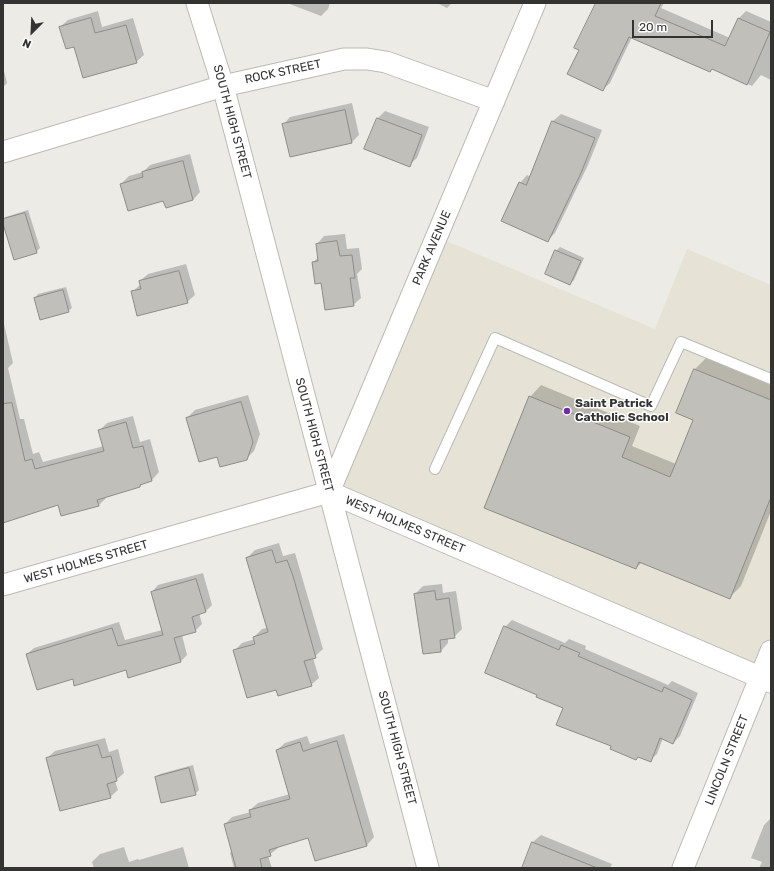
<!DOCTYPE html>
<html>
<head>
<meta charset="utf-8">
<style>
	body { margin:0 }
	#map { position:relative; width:774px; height:871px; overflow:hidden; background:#ecebe6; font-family:Rubik,sans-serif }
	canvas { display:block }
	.frame { position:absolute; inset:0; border:4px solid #333331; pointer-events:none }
	.north { position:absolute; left:12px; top:12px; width:40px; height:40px; -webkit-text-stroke:3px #fff; paint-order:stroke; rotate:204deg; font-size:11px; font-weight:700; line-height:16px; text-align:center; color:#333331 }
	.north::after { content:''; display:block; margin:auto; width:14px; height:18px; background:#333331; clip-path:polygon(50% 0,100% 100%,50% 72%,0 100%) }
	.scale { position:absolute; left:632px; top:20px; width:81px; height:18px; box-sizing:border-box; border:2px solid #333331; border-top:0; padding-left:5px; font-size:12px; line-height:14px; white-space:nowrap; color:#333331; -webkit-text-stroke:3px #fff; paint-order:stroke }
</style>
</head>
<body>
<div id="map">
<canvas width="774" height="871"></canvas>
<div class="frame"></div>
<div class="north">N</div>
<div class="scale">20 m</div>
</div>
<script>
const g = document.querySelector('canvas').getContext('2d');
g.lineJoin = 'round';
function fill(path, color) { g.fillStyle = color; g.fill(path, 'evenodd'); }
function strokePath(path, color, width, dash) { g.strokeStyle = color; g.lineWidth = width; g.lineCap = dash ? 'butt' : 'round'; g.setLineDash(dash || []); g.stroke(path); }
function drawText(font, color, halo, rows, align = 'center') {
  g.font = font + ' Rubik,sans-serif'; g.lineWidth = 3; g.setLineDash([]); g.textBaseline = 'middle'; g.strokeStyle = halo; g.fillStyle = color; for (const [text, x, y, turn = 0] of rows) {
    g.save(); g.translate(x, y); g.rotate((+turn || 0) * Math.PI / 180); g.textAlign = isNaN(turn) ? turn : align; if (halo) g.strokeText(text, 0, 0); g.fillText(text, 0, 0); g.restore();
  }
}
fill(new Path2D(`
	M437 237 655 329 687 249 771 285V651L760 677 329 492Z`), '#e6e3d6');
fill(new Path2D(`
	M287 3H330L328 9 321 16Z
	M437 3H452L447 8Z
	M606 3H664L661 8 730 38 739 18 746 11 771 22V80L761 75 752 86 713 68 632 37 610 83 602 90Z
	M98 11 102 27 133 18 144 55 136 62 75 45 60 27 68 20Z
	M3 67 7 83 3 87Z
	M352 103 359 135 352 142 283 125 290 117Z
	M385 111 429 127 417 158 409 165 365 148 378 118Z
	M561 114 602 130 588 165 555 233 548 240 520 183 527 175 531 177 553 121Z
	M190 154 200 192 193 200 166 207 164 200 121 184 129 176 143 172 150 165Z
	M28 210 40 248 36 252 3 221 6 217Z
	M345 234 347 249 359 248 362 269 357 274 361 298 353 305 322 282 313 262 319 257 317 244 324 236Z
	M560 247 584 258 574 280 570 284 556 251Z
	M186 264 195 295 187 302 132 292 141 284 140 281 148 274Z
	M66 287 72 308 68 311 35 298 38 294Z
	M4 324 13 363 8 368 20 419H24L33 454 39 452 43 462 104 446 99 431 107 423 133 416 140 442 150 439 159 472 152 480 144 482 140 487 105 496 106 498 98 506 59 504 3 522Z
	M706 358 771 385V511L741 586 730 597 642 562 636 568 530 397 541 385 640 426 632 446 676 464 694 419 695 369Z
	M248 395 260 434 254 451 246 459 217 456 187 418 195 410Z
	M279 543 283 556 295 553 323 649 313 658 319 678 311 685 277 689 234 651 242 643 255 639 254 637 262 629 267 628 247 558 255 550Z
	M203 573 212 605 205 612 199 613 202 624 195 631 182 635 187 655 181 661 73 678 27 654 34 648 119 622 125 640 162 630 152 592 158 585Z
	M442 584 443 593 456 591 462 629 454 637 448 638V643L441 651 415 594 423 586Z
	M512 620 565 643 569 639 586 646 585 649 668 685 672 681 698 693 680 736 673 743 663 738 657 754 650 760 612 746 564 707 538 695 505 627Z
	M344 734 374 837 367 845 316 860 309 837 277 846 278 848 268 856 272 868H234L230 853 232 851 225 824 232 817 251 812 250 810 258 803 290 794 277 750 285 743 307 736 310 744Z
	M105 738 109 752 118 749 124 773 115 781 118 790 110 797 47 758 55 751Z
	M193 765 199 790 195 794 156 777 160 774Z
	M771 818V868H759L762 862 751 858 764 825Z
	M541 835 612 864 610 868H523L533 842Z
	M124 847 129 862 138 859 139 860 183 847 189 868H94L92 862 100 854Z`), '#0003');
const building = new Path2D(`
	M596 3H661L655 16 725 46 738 18 770 32 747 85 712 69 710 72 629 37 603 91 567 74 579 50 574 48Z
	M91 18 95 33 126 25 137 63 83 78 74 47 66 49 59 27Z
	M345 110 352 143 290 157 282 124Z
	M377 118 422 135 410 167 364 149Z
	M552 121 595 138 581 173 548 242 501 221 519 182 526 185Z
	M183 161 193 200 166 208 163 201 128 211 120 184 143 177 142 172Z
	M25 213 37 253 14 260 3 224V219Z
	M337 241 340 256 352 255 355 278H350L354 306 325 310 321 283 315 284 312 262 318 261 316 244Z
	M555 250 581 261 570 285 545 274Z
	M179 271 188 303 137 316 131 291 141 289 139 281Z
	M63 290 69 312 40 320 34 298Z
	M694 369 771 400V497L730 599 639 562 636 569 484 508 529 396 630 437 622 457 670 477 693 420 676 413Z
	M241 402 253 442 247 460 220 467 217 457 199 462 186 418Z
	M12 403 25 461 32 459 35 469 104 451 98 430 126 422 133 448 143 446 152 481 140 485V487L97 500 99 506 61 516 58 505 3 523V404Z
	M272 550 276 563 287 560 293 576 316 658 304 661 312 686 278 696 276 690 247 698 233 650 255 644 253 637 268 632 246 558Z
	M196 579 206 612 192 617 196 632 174 638 181 662 128 678 126 670 74 686 73 679 37 690 26 654 112 628 118 646 163 635 151 592Z
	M435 591 436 600 449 598 455 638 440 640 441 652 423 654 414 594Z
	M504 626 559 650 561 645 580 653 578 656 662 692 664 687 692 700 673 744 660 738 651 762 638 757 636 760 610 749 611 746 556 725 563 708 536 697 537 695 485 673Z
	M337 741 367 846 315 861 308 838 269 850 271 856 260 859 262 868H236L224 824 251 817 249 810 290 799 276 750 300 742 303 751Z
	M98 745 102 758 111 756 117 781 107 784 111 798 60 811 46 758Z
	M189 768 196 795 161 803 155 777Z
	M532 842 595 867V868H522Z`);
fill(building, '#c0bfba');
strokePath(building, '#8d8c87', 1);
const service = new Path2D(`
	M435 469 495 338 651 406 681 342 771 379`);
const minor = new Path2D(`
	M197 3 223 86 428 868
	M3 152 223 86 344 59H367L386 62 494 101
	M329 492 535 3
	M3 585 329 492 771 682
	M683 868 771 651`);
strokePath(service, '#bbbab5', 12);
strokePath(minor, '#bbbab5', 23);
strokePath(service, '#fff', 10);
strokePath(minor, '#fff', 21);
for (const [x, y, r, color] of [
	[567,411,4,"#6f2ea3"]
]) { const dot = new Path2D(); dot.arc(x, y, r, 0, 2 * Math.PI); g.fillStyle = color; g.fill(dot); strokePath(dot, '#fff', 1.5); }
drawText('12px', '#333331', '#fff', [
	["ROCK STREET",283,72,-12],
	["SOUTH HIGH STREET",232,122,75],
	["PARK AVENUE",432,248,-67],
	["SOUTH HIGH STREET",314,435,75],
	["WEST HOLMES STREET",405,525,23],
	["WEST HOLMES STREET",86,562,-16],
	["SOUTH HIGH STREET",397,748,75],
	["LINCOLN STREET",727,760,-68]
]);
drawText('bold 12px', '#333331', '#fff', [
	["Saint Patrick",575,404],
	["Catholic School",575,418]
], 'left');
</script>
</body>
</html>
